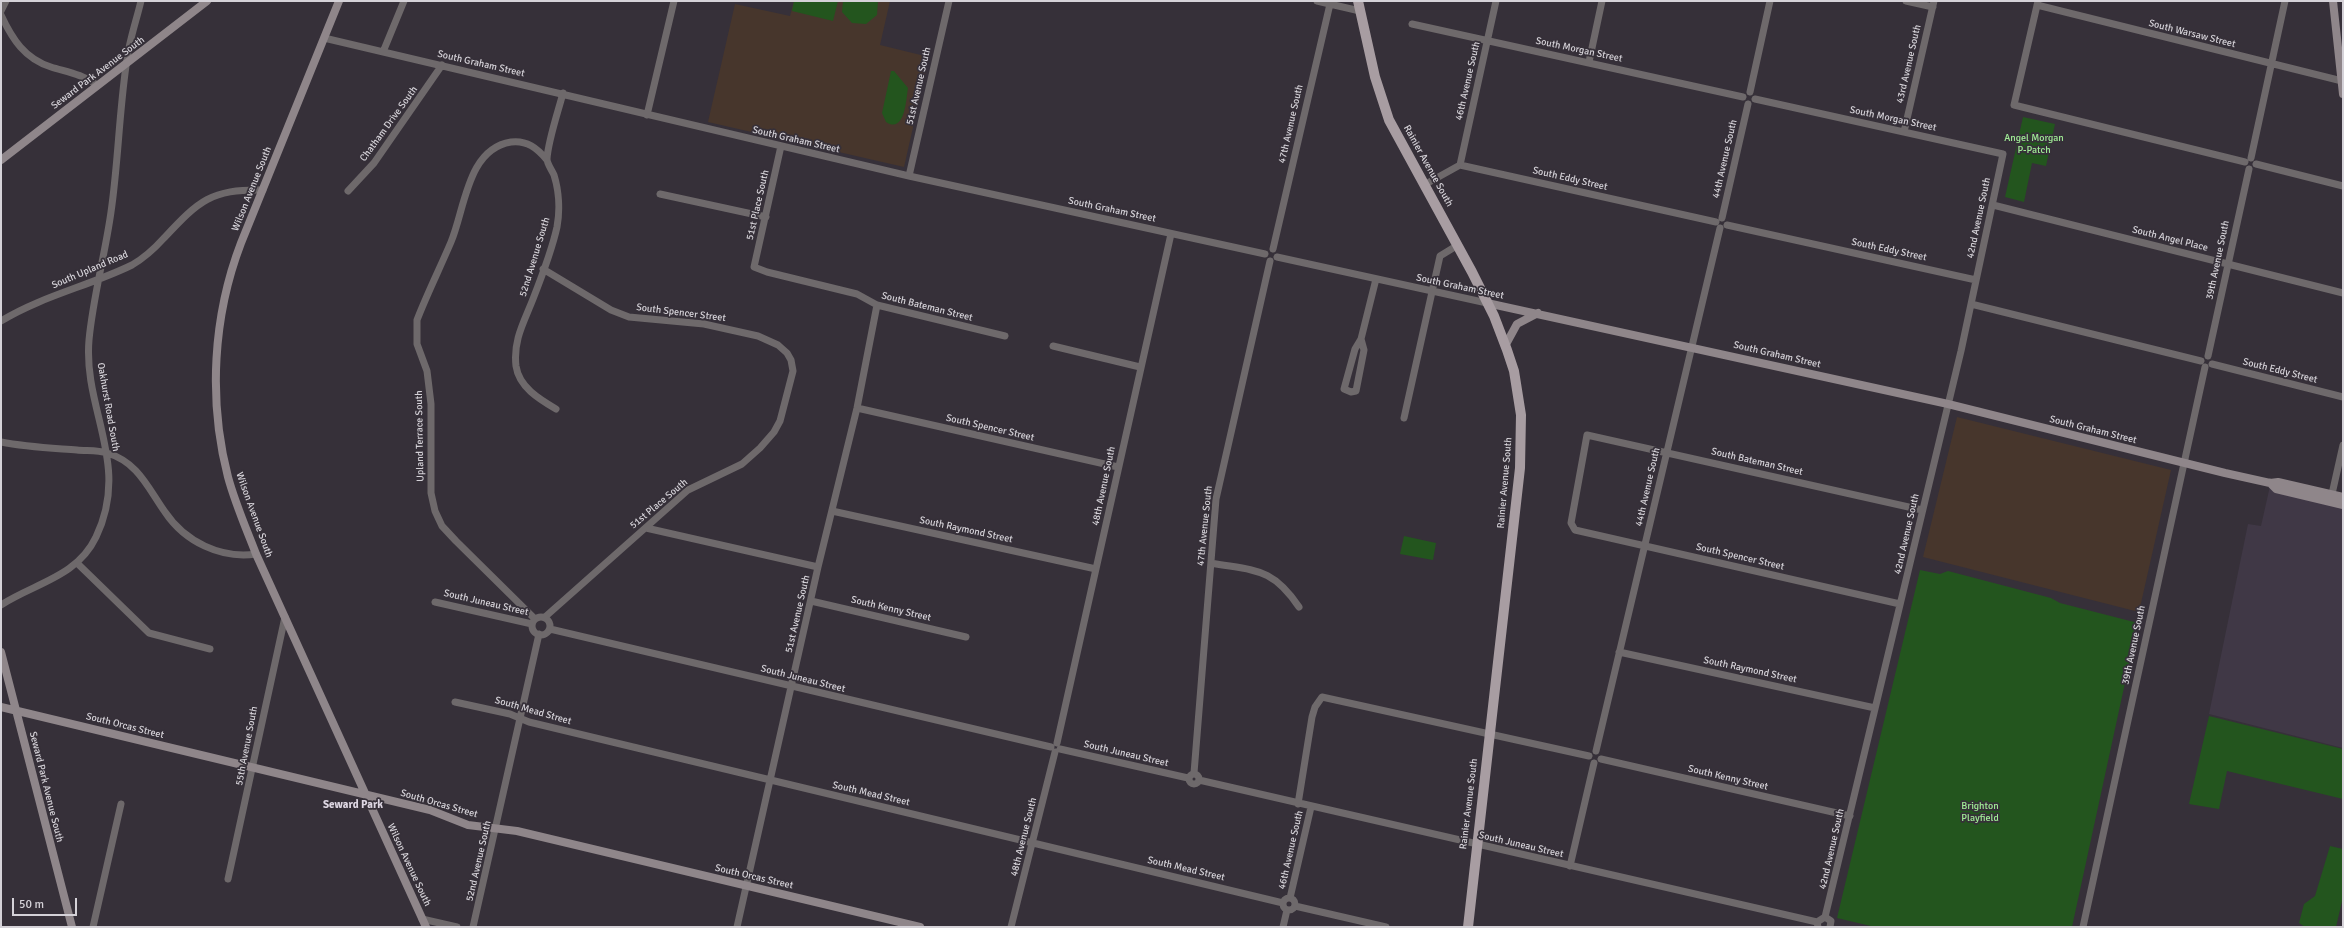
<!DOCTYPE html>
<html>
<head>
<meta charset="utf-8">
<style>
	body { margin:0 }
	#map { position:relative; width:2344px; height:928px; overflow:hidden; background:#363039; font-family:Signika,sans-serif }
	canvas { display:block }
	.frame { position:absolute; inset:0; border:2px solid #d5d2d8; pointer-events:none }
	.scale { position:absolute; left:12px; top:898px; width:65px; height:18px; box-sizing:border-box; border:2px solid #d5d2d8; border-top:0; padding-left:5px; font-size:12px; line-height:14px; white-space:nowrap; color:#d5d2d8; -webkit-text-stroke:3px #363039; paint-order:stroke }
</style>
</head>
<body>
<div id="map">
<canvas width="2344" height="928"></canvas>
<div class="frame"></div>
<div class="scale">50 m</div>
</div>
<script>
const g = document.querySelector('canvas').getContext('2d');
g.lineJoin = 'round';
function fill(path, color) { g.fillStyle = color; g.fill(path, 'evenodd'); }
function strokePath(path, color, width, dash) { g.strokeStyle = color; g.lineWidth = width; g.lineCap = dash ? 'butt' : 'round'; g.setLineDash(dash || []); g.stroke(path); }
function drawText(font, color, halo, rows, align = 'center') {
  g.font = font + ' Signika,sans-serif'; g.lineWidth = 3.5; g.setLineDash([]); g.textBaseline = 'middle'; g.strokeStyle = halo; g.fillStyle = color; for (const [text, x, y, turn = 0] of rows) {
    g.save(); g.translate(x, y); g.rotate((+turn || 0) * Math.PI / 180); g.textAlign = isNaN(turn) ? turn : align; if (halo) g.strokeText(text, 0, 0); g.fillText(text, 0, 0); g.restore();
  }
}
fill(new Path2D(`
	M2270 486 2343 503V748L2209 714 2248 524 2261 526Z`), '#403846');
fill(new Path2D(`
	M794 1H890L880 45 929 57 904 167 708 122 735 4 790 16Z
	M1957 417 2171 470 2139 612 1923 557Z`), '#47362c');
fill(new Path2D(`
	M794 1H838L833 21 792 11Z
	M843 1H878L877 15 866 24 852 23 842 12Z
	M891 71H894L908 88C906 100 905 134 886 122L882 113Z
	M2023 117 2055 124 2046 166 2032 163 2024 202 2005 197Z
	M1404 536 1436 543 1433 560 1400 554Z
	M1920 570 1940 574 1948 571 2051 598 2060 603 2138 623 2072 927H1875L1837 918Z
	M2209 716 2343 749V799L2227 771 2219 809 2189 804Z
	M2330 846 2343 849V897L2336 927H2305L2299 923 2304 904 2315 896Z`), '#23551e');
strokePath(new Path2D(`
	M1317 1 1360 11
	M1906 1 1933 7
	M2038 1 2014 105 2245 162
	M2037 5 2342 81
	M1 11 6 1
	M1 15C12 39 25 59 51 67 67 72 82 74 97 85
	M1412 24 1743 97
	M324 38 909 176 1265 254
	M383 52 404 1
	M1589 62 1602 1
	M1750 92 1770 1
	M1755 99 2003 154 1961 351 1825 917
	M647 115 674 1
	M1904 132 1934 1
	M781 146 754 267 767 272 857 294 877 305 1005 336
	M2251 158 2285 1
	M2256 164 2343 186
	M1460 165 1496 1
	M909 176 949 1
	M1424 185 1460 165 1716 222
	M348 191 374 163 442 65
	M660 194 766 217
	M1993 205 2343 293
	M1722 218 1748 104
	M1727 225 1976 280
	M1273 249 1330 4
	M1277 257 1487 303
	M543 269 611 310 629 317 704 324 758 336 778 345 787 353 791 360 793 371 780 421 774 432 760 448 742 464 688 490 545 617
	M1971 304 2201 361
	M1 321C42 296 89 286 132 265 144 258 155 248 164 238 199 201 210 189 263 190
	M1361 339 1355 349 1344 389 1351 392 1356 391 1364 350 1361 339 1376 279
	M1053 346 1140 367
	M2208 356 2249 169
	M2212 364 2343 397
	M857 408 1118 467
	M556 409C539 399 519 387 516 366 513 340 524 322 533 299 542 276 552 250 557 227 560 211 559 191 554 175 552 170 547 164 547 159 548 141 558 112 563 93
	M1404 418 1440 256 1458 245
	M1 442C26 447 51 448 77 450 86 451 98 450 107 453 138 462 148 488 165 512 185 542 221 559 256 554
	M2332 494 2343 445
	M832 511 1096 569
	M646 528 818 567
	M77 563 149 633 210 649
	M1211 563C1255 571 1272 567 1299 607
	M811 601 966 637
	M435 602 532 624
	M1900 604 1575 530 1571 523 1587 435 1922 510
	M1 605C35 583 77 577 96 537 131 464 83 410 89 340 93 297 105 255 111 212 118 164 119 115 126 66 128 44 136 22 141 1
	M532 626a9 9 0 1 1 18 0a9 9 0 1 1-18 0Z
	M535 619 456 541 442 526 435 511 431 493V404L427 371 417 344V320C427 294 440 268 451 242 465 209 467 149 511 142 527 140 537 148 547 160
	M550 629 1051 747
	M1619 652 1875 708
	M455 702 510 714 529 722 1283 903
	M1057 743 1171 234
	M1060 749 1188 778
	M1596 751 1720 228
	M1601 759 1850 816
	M1194 773 1216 499 1270 261
	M1189 779a5 5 0 1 1 10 0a5 5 0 1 1-10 0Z
	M1199 780 1817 922
	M1298 804 1312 717 1315 707 1322 697 1589 756
	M1570 866 1594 763
	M228 879 285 617
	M1283 904a6 6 0 1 1 12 0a6 6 0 1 1-12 0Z
	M1290 898 1311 807
	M1295 906 1386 927
	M422 919 457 927
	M93 927 121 804
	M473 927 539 634
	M737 927 818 567 857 408 877 305
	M1011 927 1055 752
	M1283 927 1287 910
	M1818 927 1817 922 1825 917 1831 921 1830 927
	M2083 927 2205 367`), '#6e696b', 7);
strokePath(new Path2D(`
	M339 1 241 243C213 316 208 400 228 477 235 503 246 528 256 554L426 927
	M2333 1 2343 94
	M1 160 207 1
	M1487 303 1948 404 2225 473 2270 483 2278 482 2343 497
	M1505 346 1517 324 1538 313
	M2270 483 2276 489 2343 505
	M1 652 72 927
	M1 707 430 810 468 825 517 831 920 927`), '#8f868a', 8);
strokePath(new Path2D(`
	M1358 1 1375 77 1389 120 1472 272 1494 316 1507 350 1514 371 1521 415 1520 468 1468 927`), '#a89da2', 10);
drawText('10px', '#d5d2d8', '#363039', [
	["South Warsaw Street",2192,34,14],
	["South Morgan Street",1579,50,12],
	["South Graham Street",481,64,13],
	["43rd Avenue South",1909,64,-77],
	["Seward Park Avenue South",98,73,-37],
	["46th Avenue South",1468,81,-77],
	["51st Avenue South",919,86,-77],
	["South Morgan Street",1893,119,12],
	["Chatham Drive South",389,124,-54],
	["47th Avenue South",1291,124,-77],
	["South Graham Street",796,140,13],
	["44th Avenue South",1725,159,-77],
	["Rainier Avenue South",1428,166,61],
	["South Eddy Street",1570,179,13],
	["Wilson Avenue South",252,189,-68],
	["51st Place South",758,205,-77],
	["South Graham Street",1112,210,12],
	["42nd Avenue South",1979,218,-78],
	["South Angel Place",2170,239,14],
	["South Eddy Street",1889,250,12],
	["52nd Avenue South",535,257,-73],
	["39th Avenue South",2218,260,-78],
	["South Upland Road",90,270,-23],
	["South Graham Street",1460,287,12],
	["South Bateman Street",927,307,14],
	["South Spencer Street",681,313,7],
	["South Graham Street",1777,355,13],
	["South Eddy Street",2280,371,14],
	["Oakhurst Road South",108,407,80],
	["South Spencer Street",990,428,13],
	["South Graham Street",2093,430,14],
	["Upland Terrace South",420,436,-91],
	["South Bateman Street",1757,462,13],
	["Rainier Avenue South",1505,483,-85],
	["48th Avenue South",1104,486,-78],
	["44th Avenue South",1648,487,-77],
	["51st Place South",659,504,-40],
	["Wilson Avenue South",254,515,70],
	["47th Avenue South",1205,526,-84],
	["South Raymond Street",966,530,12],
	["42nd Avenue South",1907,534,-77],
	["South Spencer Street",1740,557,13],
	["South Juneau Street",486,603,13],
	["South Kenny Street",891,609,13],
	["51st Avenue South",798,614,-77],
	["39th Avenue South",2134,645,-78],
	["South Raymond Street",1750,670,12],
	["South Juneau Street",803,679,14],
	["South Mead Street",533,711,16],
	["South Orcas Street",125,726,14],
	["55th Avenue South",247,746,-79],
	["South Juneau Street",1126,754,13],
	["South Kenny Street",1728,778,13],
	["Seward Park Avenue South",46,787,76],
	["South Mead Street",871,794,13],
	["South Orcas Street",439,804,16],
	["Rainier Avenue South",1469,804,-83],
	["48th Avenue South",1024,837,-76],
	["South Juneau Street",1521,845,13],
	["42nd Avenue South",1832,849,-77],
	["46th Avenue South",1291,850,-77],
	["52nd Avenue South",479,861,-77],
	["Wilson Avenue South",409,865,65],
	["South Mead Street",1186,869,13],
	["South Orcas Street",754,877,13]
]);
drawText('10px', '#a0ec96', '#363039', [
	["Angel Morgan",2034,138],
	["P-Patch",2034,150],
	["Brighton",1980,806],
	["Playfield",1980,818]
]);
drawText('bold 11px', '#ddd6e2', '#363039', [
	["Seward Park",353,805]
]);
</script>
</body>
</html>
